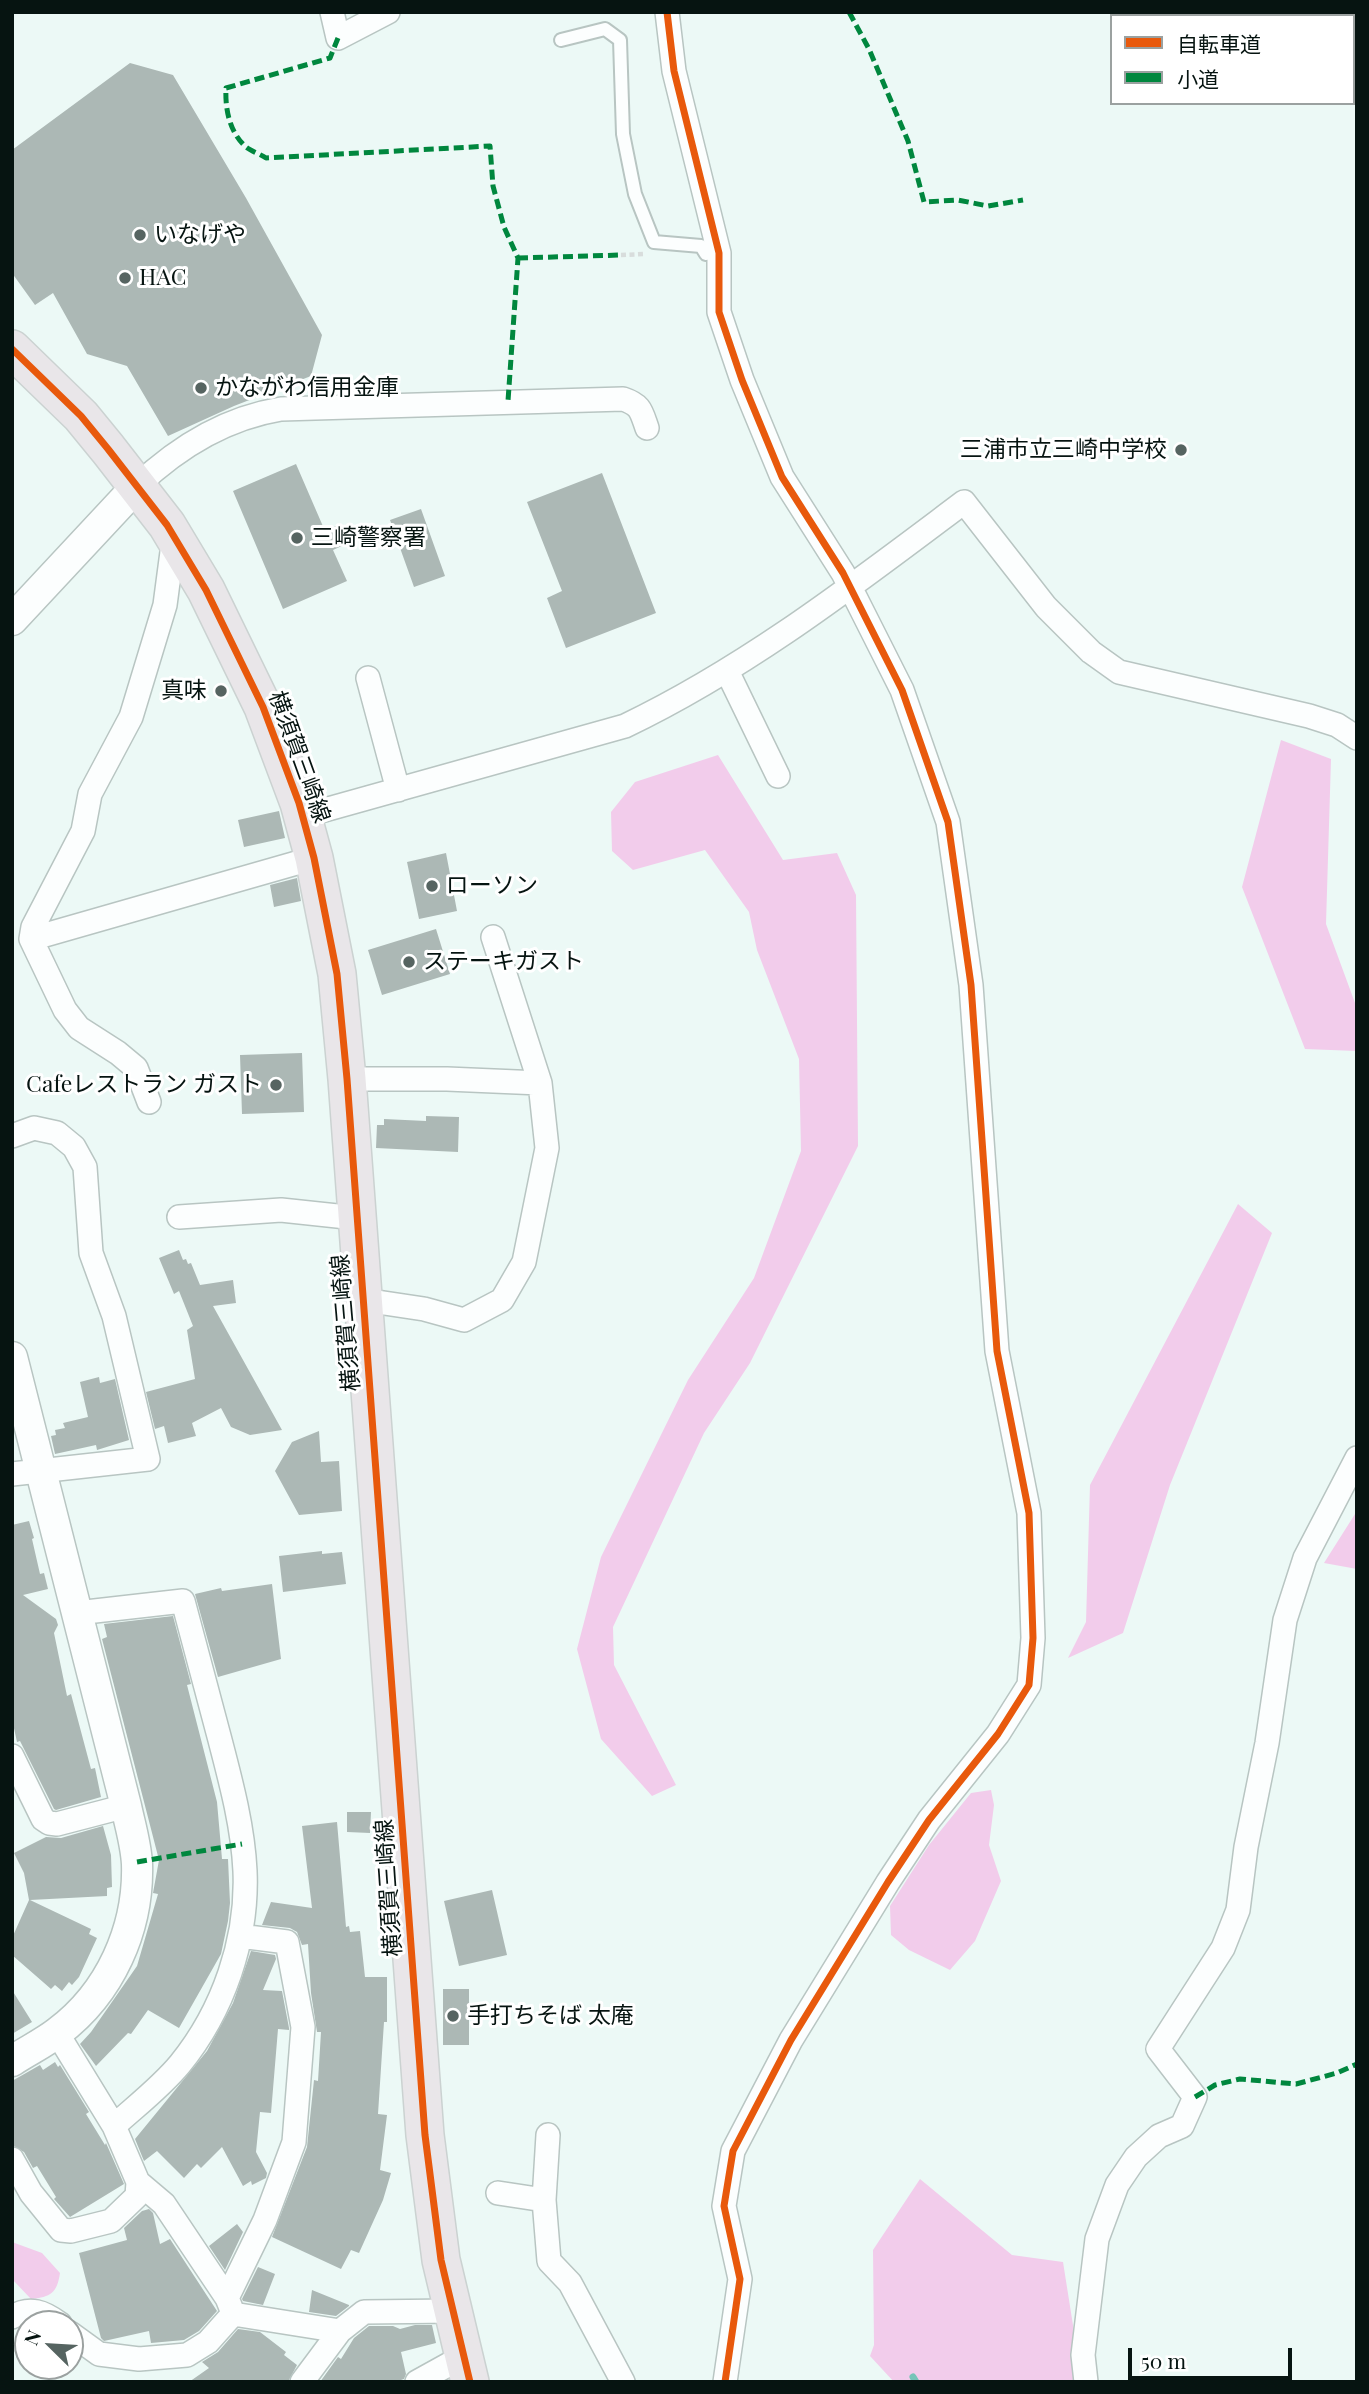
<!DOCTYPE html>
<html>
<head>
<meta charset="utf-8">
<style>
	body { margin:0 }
	#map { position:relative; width:1369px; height:2394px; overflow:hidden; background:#ecf9f6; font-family:"Playfair Display","Noto Sans JP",serif }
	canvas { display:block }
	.frame { position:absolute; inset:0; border:14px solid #061411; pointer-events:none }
	.legend { position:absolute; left:1110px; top:14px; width:245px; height:91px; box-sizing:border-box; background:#fff; border:2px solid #9ba1a0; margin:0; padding:9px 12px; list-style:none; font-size:21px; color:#061411 }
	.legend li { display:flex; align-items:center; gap:14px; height:35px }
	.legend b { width:35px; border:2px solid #9ba1a0 }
	.north { position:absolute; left:14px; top:2310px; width:70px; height:70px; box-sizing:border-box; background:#fff; border:2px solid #9ba1a0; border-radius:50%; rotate:294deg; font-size:19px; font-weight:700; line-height:28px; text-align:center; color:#061411 }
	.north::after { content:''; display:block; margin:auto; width:24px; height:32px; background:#566461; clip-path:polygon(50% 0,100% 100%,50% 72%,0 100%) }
	.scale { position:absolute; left:1128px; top:2348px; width:164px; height:32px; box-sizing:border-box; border:4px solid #061411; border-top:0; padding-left:9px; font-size:21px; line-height:24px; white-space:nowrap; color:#061411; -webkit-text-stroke:5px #fff; paint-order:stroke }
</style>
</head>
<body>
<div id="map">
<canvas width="1369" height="2394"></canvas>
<div class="frame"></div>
<ul class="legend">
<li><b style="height:9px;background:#e8590c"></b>自転車道</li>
<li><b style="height:9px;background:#00873e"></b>小道</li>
</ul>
<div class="north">N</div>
<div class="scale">50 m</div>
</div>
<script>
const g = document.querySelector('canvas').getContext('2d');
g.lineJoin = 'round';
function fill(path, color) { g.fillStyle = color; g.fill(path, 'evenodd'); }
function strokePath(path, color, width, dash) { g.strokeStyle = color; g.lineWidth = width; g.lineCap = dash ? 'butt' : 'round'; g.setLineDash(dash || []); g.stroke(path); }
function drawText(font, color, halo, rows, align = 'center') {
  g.font = font + ' "Playfair Display","Noto Sans JP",serif'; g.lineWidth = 6; g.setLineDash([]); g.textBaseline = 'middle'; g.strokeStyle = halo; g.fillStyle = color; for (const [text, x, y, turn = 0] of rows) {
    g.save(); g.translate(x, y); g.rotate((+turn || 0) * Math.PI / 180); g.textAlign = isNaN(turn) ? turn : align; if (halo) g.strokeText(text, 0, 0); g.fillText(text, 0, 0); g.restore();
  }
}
fill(new Path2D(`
	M1281 740 1331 759 1326 924 1355 1003 1357 1001V1051L1305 1049 1242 887Z
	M718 755 783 860 837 853 856 895 858 1146 750 1363 704 1433 613 1627 614 1665 676 1785 652 1796 601 1739 577 1649 601 1557 688 1380 754 1278 801 1151 799 1059 757 950 749 912 705 850 633 870 612 851 611 812 635 782Z
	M1238 1204 1272 1233 1170 1485 1123 1633 1068 1658 1086 1622 1090 1485Z
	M1357 1513V1569L1324 1563 1355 1514Z
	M991 1790 994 1805 989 1845 1001 1881 975 1941 950 1970 909 1950 891 1935 890 1906 929 1845 971 1793Z
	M920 2179 1012 2255 1063 2262 1082 2382H894L870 2356 874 2345 873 2250Z
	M12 2242 42 2253 60 2273C57 2293 51 2297 31 2299L12 2279Z`), '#f2cceb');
strokePath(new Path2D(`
	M913 2377 916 2382`), '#76c4b8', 7);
fill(new Path2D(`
	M130 63 173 75 246 198 322 335 311 376 234 406 168 436 127 366 87 354 53 293 35 305 12 273V150Z
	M296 464 325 531 336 526 344 545 333 550 347 581 283 609 233 491Z
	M602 473 656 613 566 648 547 598 562 591 527 502Z
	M421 509 445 576 414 587 390 520Z
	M279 811 285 838 244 847 238 820Z
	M446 853 457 911 419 919 407 862Z
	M297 878 301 901 274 907 270 885Z
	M436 929 450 974 382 995 368 950Z
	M302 1053 304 1112 242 1114 240 1055Z
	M426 1116 459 1117 458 1152 376 1148 377 1125H384V1119L426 1121Z
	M179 1250 183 1260 186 1259 188 1264 191 1263 200 1285 233 1280 236 1303 213 1306 282 1430 250 1435 231 1427 221 1408 192 1423 196 1436 168 1443 164 1426 155 1429 146 1392 195 1379 187 1330 193 1326 179 1291 174 1294 159 1258Z
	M99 1377 100 1383 115 1379 129 1440 97 1450 96 1445 55 1454 51 1436 56 1435 55 1430 65 1428 63 1423 88 1417 80 1382Z
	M319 1431 321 1462 339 1461 342 1511 299 1515 275 1471 292 1442Z
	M29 1521 34 1538 32 1539 40 1574 44 1573 48 1589 23 1595 56 1619 58 1625 54 1633 67 1696 71 1694 91 1769 95 1768 101 1797 56 1810 54 1809 20 1741 17 1742 12 1719V1525Z
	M322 1551V1554L342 1552 346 1584 283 1592 279 1556Z
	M272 1584 281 1659 218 1677 195 1594 221 1588 222 1591Z
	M173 1616 191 1684 187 1685 217 1802 222 1859H228L230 1903 228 1921 221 1954 179 2028 148 2010 131 2034 128 2033 96 2066 80 2044 91 2032 137 1966 158 1894 153 1893 159 1860 102 1639 107 1637 104 1624Z
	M347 1812H371L370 1833 347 1832Z
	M337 1822 346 1927 349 1926 350 1932 360 1931 365 1977H387V2022H384L378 2114 387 2115 380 2170 391 2173 383 2200 359 2253 351 2250 341 2269 272 2237 307 2147 314 2080 318 2081 321 2032H317L311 1993 308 1944 302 1945 297 1932 290 1928 262 1925 271 1902 312 1908 302 1826Z
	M103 1826 111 1855 112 1887 107 1888V1896L30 1900 91 1929 89 1934 97 1938 79 1977 72 1985 69 1982 62 1991 55 1985 51 1989 12 1955V1938L29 1900 24 1873 14 1853 46 1837 61 1838Z
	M492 1890 507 1955 459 1966 444 1901Z
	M251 1951 275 1955 276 1959 263 1990 282 1991 289 2028V2030L278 2029 271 2113 260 2112 256 2152 267 2173 266 2178 252 2185 251 2181 243 2186 222 2147 201 2168 197 2164 184 2178 157 2151 144 2161 135 2139 207 2051 233 2003Z
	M443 1989H469V2045H443Z
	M12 1990 32 2022 12 2034Z
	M55 2062 58 2067 60 2065 89 2112 86 2114 105 2145 106 2143 124 2184 70 2217 54 2199 56 2197 37 2166 33 2168 24 2152 12 2145V2081L40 2065 43 2070Z
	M149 2209 153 2213 160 2244 170 2239 217 2311 199 2331 184 2340 151 2343 149 2331 104 2341 101 2338 79 2253 127 2240 124 2228 142 2211Z
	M237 2224 243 2232 225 2270 209 2246Z
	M258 2267 275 2274 263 2305 243 2301 242 2299Z
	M312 2290 349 2305V2306L336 2316 309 2312Z
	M415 2325H432L436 2343 401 2352 406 2374 404 2379 395 2382H320L338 2357 341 2359 354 2338 369 2326H393L400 2329Z
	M238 2329 260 2332 286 2352 284 2355 297 2365 288 2382H189L209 2368 202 2362 218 2352Z`), '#acb8b5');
const service = new Path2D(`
	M561 40 605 29 620 40 623 134 635 194 654 242 701 246 706 254`);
const minor = new Path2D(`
	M332 12 338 38 388 12
	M667 12 674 71 719 253V312L742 380 782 477 843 573 902 690 948 822 971 985 997 1351 1029 1513 1033 1638 1029 1685 998 1734 929 1820 888 1882 791 2040 733 2151 724 2206 740 2279 725 2382
	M137 486C177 448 226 418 281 409L623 399C641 405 641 411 647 428
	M727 671 778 776
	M368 678 398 790
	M303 816 625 726C748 667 856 583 964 502L1046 607 1091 652 1119 672 1309 716 1337 725 1357 738
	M31 939 314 858
	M347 1079H447L540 1083
	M149 1102 136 1068 118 1053 79 1028 65 1010 31 939 33 927 83 831 90 794 131 717 165 605 174 537
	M12 1136 34 1128 57 1133 74 1147 85 1167 91 1253 114 1316 148 1459 12 1474
	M179 1217 281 1210 356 1218
	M364 1300 424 1309 464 1320 502 1300 524 1262 547 1148 540 1083 493 937
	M77 1613 183 1601C195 1647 208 1694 220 1740 231 1782 243 1827 245 1871 248 1940 223 2011 180 2064 161 2087 136 2106 114 2126
	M12 1756 43 1819 49 1823 57 1824 126 1806
	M548 2135 544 2200 549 2261 570 2283 623 2382
	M12 2159 31 2193 61 2230 71 2231 111 2221 137 2196 138 2182 114 2126 57 2033
	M138 2182 164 2204 227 2298 231 2308
	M498 2193 544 2200
	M227 2298 265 2220 294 2142 303 2027 287 1942 240 1936
	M12 2317C30 2306 44 2312 60 2324
	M340 2331 364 2312 453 2311
	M70 2333 99 2354 139 2359 187 2355 208 2342 233 2314 340 2331 302 2382
	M417 2382 464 2356
	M1086 2382 1083 2355 1097 2239 1117 2185 1136 2157 1159 2136 1182 2126 1195 2097 1158 2049 1223 1948 1238 1910 1246 1847 1267 1743 1285 1620 1305 1558 1357 1458`);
const tertiary = new Path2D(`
	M12 620 137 486
	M12 1357 126 1806C130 1825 136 1844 137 1864 139 1929 110 1993 58 2032 44 2043 27 2051 12 2061`);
const primary = new Path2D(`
	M12 349 81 416 108 449 167 525 206 590 263 707 299 803 314 858 337 974 347 1079 425 2135 441 2260 470 2382`);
strokePath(service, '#b8c5c2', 16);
strokePath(minor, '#b8c5c2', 26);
strokePath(tertiary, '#b8c5c2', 33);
strokePath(primary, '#cbd2d1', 40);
strokePath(new Path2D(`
	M621 255 645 254`), '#d8dddc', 4.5, [5, 3.5]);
strokePath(service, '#fcfefe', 12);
strokePath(minor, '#fcfefe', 23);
strokePath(tertiary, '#fcfefe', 30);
strokePath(primary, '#e9e6e9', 37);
strokePath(new Path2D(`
	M849 12 869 49 908 141 924 202 958 200 988 206 1023 200
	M338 38 330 58 226 88C225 108 229 132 246 147 251 151 260 154 266 158L490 146 493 186 504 227 518 258 508 401
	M518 258 621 255
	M137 1862 242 1844
	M1195 2097 1215 2085 1240 2079 1296 2084 1337 2073 1357 2064`), '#00873e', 5, [10, 5]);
strokePath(new Path2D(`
	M667 12 674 71 719 253V312L742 380 782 477 843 573 902 690 948 822 971 985 997 1351 1029 1513 1033 1638 1029 1685 998 1734 929 1820 888 1882 791 2040 733 2151 724 2206 740 2279 725 2382
	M12 349 81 416 108 449 167 525 206 590 263 707 299 803 314 858 337 974 347 1079 425 2135 441 2260 470 2382`), '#e8590c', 7);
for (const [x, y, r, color] of [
	[140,235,7,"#566461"],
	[125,278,7,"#566461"],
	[201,388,7,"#566461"],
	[1181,450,7,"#566461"],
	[297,538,7,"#566461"],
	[221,691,7,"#566461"],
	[432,886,7,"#566461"],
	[409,962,7,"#566461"],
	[276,1085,7,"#566461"],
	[453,2016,7,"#566461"]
]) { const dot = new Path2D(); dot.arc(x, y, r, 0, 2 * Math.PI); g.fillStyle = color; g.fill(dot); strokePath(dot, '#fff', 2.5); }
drawText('23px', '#061411', '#fff', [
	["いなげや",154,235],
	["HAC",139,278],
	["かながわ信用金庫",215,388],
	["三浦市立三崎中学校",1167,450,"right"],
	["三崎警察署",311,538],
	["真味",207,691,"right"],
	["ローソン",446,886],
	["ステーキガスト",423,962],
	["Cafeレストラン ガスト",262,1085,"right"],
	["手打ちそば 太庵",467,2016]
], 'left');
drawText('23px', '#061411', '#fff', [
	["横須賀三崎線",299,757,70],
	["横須賀三崎線",346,1323,-95],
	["横須賀三崎線",389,1888,-94]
]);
</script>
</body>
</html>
